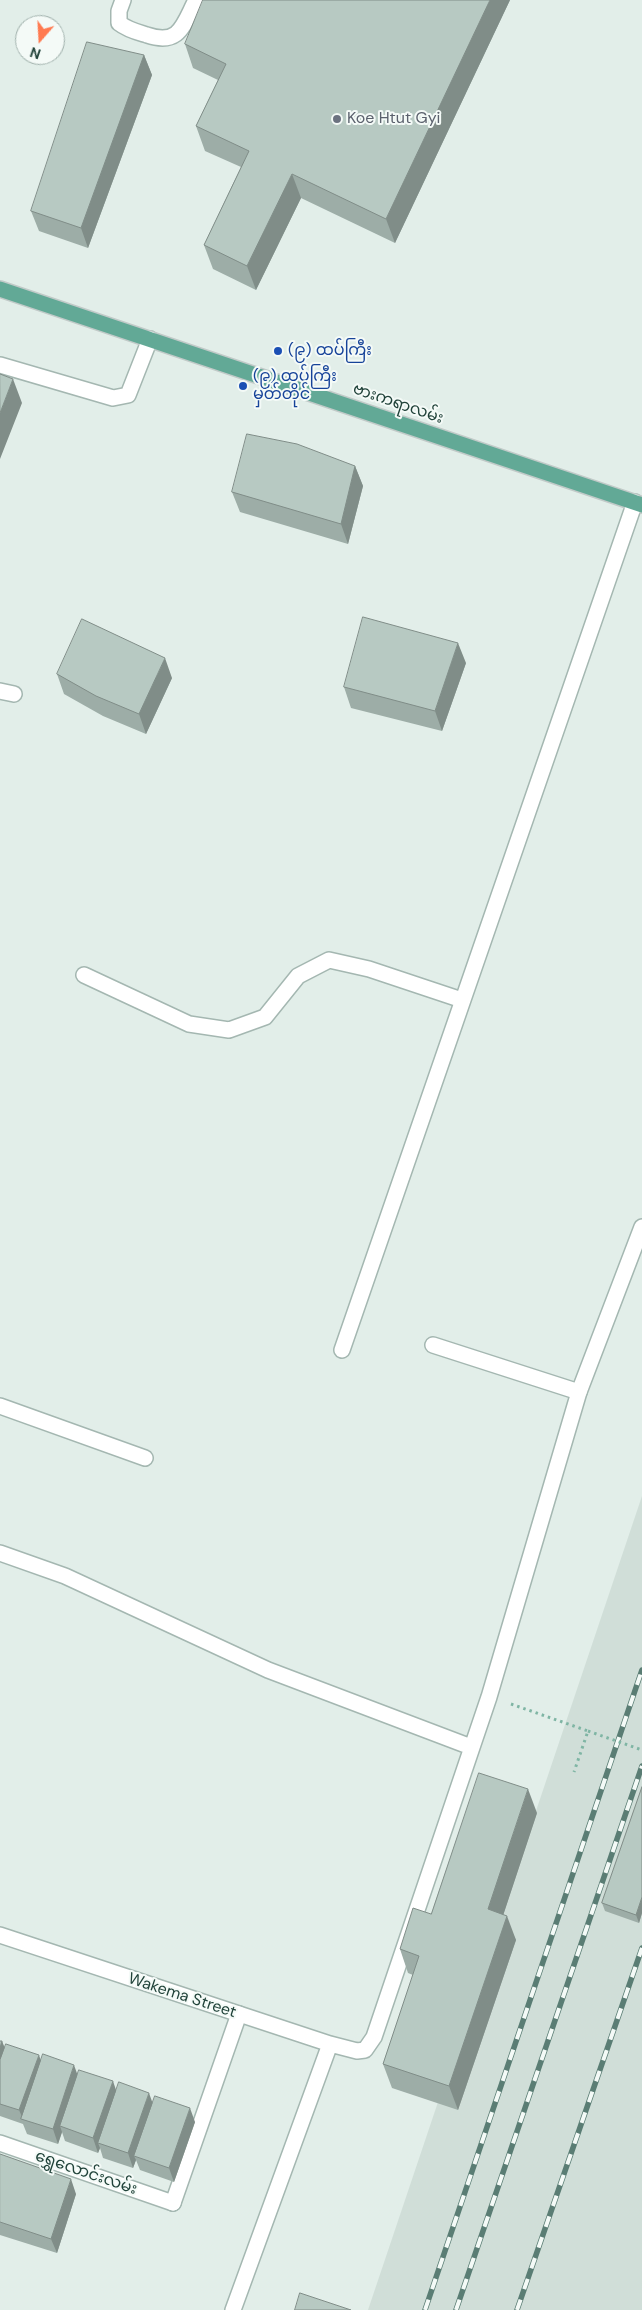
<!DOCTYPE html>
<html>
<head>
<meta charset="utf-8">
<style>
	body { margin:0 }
	#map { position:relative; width:642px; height:2310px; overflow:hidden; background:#e2eee9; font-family:"DM Sans",sans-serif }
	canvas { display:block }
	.north { position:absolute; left:15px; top:15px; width:50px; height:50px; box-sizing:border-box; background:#f4faf7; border:1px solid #9fb0ab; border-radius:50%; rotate:199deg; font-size:14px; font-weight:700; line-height:20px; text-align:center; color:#204239 }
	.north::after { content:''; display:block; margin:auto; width:18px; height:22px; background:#ff7a50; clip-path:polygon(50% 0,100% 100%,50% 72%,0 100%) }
</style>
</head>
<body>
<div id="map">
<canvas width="642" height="2310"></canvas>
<div class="north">N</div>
</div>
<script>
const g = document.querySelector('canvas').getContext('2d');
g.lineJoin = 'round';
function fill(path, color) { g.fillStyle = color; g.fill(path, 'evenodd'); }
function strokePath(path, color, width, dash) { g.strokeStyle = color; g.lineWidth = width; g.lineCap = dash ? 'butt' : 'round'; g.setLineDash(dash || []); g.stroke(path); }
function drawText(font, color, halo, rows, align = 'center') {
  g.font = font + ' "DM Sans","Noto Sans Myanmar",sans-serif'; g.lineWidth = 4; g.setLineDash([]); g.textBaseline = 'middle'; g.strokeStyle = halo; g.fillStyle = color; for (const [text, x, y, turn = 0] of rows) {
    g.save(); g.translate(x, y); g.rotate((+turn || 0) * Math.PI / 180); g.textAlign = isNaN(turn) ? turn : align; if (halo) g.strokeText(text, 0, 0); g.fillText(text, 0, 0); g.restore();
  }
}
fill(new Path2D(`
	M642 1496V2310H368Z`), '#d0ded8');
const service = new Path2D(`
	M123 0 119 11V23C128 30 137 32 147 35 180 46 183 25 196 0
	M0 691 14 694
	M84 975 189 1024 229 1030 265 1017 298 976 329 960 369 969 462 1000
	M433 1345 579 1392
	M342 1350 635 502
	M0 1406 145 1458`);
const pedestrian = new Path2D(`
	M173 2203 239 2014`);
const minor = new Path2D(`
	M0 365 113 398 128 395 150 339
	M0 1553 65 1576 268 1670 471 1747
	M0 1935 330 2044 357 2051 365 2050 374 2037 489 1697 579 1392 642 1227
	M0 2143 173 2203
	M233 2310 330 2044`);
const primary = new Path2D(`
	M0 289 642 505`);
strokePath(service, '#a4b7b1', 18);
strokePath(pedestrian, '#a4b7b1', 18);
strokePath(minor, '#a4b7b1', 18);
strokePath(primary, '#c1cac8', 18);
strokePath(new Path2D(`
	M511 1704 588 1731 574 1772`), '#7fb5a4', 3, [2.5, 4]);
strokePath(service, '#fff', 15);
strokePath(pedestrian, '#fff', 15);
strokePath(minor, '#fff', 15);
strokePath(primary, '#62a996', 15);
const rail = new Path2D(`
	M425 2310 642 1670
	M456 2310 642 1766
	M517 2310 642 1948`);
strokePath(rail, '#5a7d74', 5.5);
strokePath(rail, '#f4faf7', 4, [11]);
strokePath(new Path2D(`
	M588 1731 642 1750`), '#7fb5a4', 3, [2.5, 4]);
fill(new Path2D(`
	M510 0 395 243 301 198 256 290 213 269 204 245 241 167 205 151 196 126 218 80 193 68 185 44Z
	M144 55 152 75 88 248 39 231 31 211Z
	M355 466 363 486 348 544 240 512 232 492Z
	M466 663 442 731 351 708 344 687Z
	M57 674 172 678 146 734 103 716 64 694Z
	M642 1787V1913L639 1923 605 1911 602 1903Z
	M537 1813 503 1915 516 1940 458 2110 392 2088 383 2064 413 1975 408 1973 400 1949 431 1914Z
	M0 2041H2L4 2048 41 2060 116 2090 153 2103 195 2122 174 2182 140 2170 136 2160 133 2168 103 2158 100 2148 98 2153 65 2141 62 2132 58 2144 27 2134 23 2124 0 2116Z
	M0 2154 76 2194 57 2253 0 2235Z`), '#9dada7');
fill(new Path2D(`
	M490 0H510L395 243 386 219Z
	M144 55 152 75 88 248 81 228Z
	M292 174 301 198 256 290 247 266Z
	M13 379 22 403 0 459V413Z
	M355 466 363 486 348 544 341 524Z
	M458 643 466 663 442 731 435 711Z
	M165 658 172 678 146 734 139 714Z
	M528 1789 537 1813 497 1934 488 1909Z
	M642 1897V1913L639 1923 636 1915Z
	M507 1916 516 1940 458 2110 449 2086Z
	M2 2041 8 2056 0 2077V2048Z
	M39 2055 44 2070 23 2119 19 2110Z
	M74 2065 79 2079 60 2126 62 2132 58 2144 53 2129Z
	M113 2081 118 2096 98 2143 100 2148 98 2153 93 2138Z
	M149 2093 154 2107 134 2156 136 2160 133 2168 128 2153Z
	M190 2108 195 2122 174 2182 169 2168Z
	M71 2179 76 2194 57 2253 51 2239Z`), '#808d88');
const building = new Path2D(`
	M203 0H490L386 219 292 174 247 266 204 245 249 151 196 126 226 64 185 44Z
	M87 42 144 55 81 228 31 211Z
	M0 374 13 379 0 413Z
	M247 434 297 444 355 466 341 524 232 492Z
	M363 617 458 643 435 711 344 687Z
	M82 619 165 658 139 714 96 696 57 674Z
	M479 1773 528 1789 488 1909 507 1916 449 2086 383 2064 419 1956 400 1949 413 1908 431 1914Z
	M642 1787V1897L636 1915 602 1903Z
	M0 2041H2L0 2048Z
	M6 2044 39 2055 19 2110 0 2104V2060Z
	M43 2054 74 2065 53 2129 21 2119Z
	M79 2070 113 2081 93 2138 60 2126Z
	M119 2082 149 2093 128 2153 98 2143Z
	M155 2096 190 2108 169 2168 134 2156Z
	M0 2154 71 2179 51 2239 0 2222Z
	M300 2293 351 2310H295Z`);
fill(building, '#b7c9c2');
strokePath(building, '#808d88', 1);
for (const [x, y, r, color] of [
	[337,119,5,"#6b7280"],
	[278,351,5,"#1a4fb4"],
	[243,386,5,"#1a4fb4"]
]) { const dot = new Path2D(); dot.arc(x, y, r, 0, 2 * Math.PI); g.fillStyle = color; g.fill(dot); strokePath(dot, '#f4faf7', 2); }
drawText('16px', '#5b616d', '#f4faf7', [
	["Koe Htut Gyi",347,119]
], 'left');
drawText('16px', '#164399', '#f4faf7', [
	["(၉) ထပ်ကြီး",288,351],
	["(၉) ထပ်ကြီး",253,377],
	["မှတ်တိုင်",253,395]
], 'left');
drawText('16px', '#204239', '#f4faf7', [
	["ဗားကရာလမ်း",398,404,19],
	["Wakema Street",182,1996,18],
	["ရွှေလောင်းလမ်း",86,2173,19]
]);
</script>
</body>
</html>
